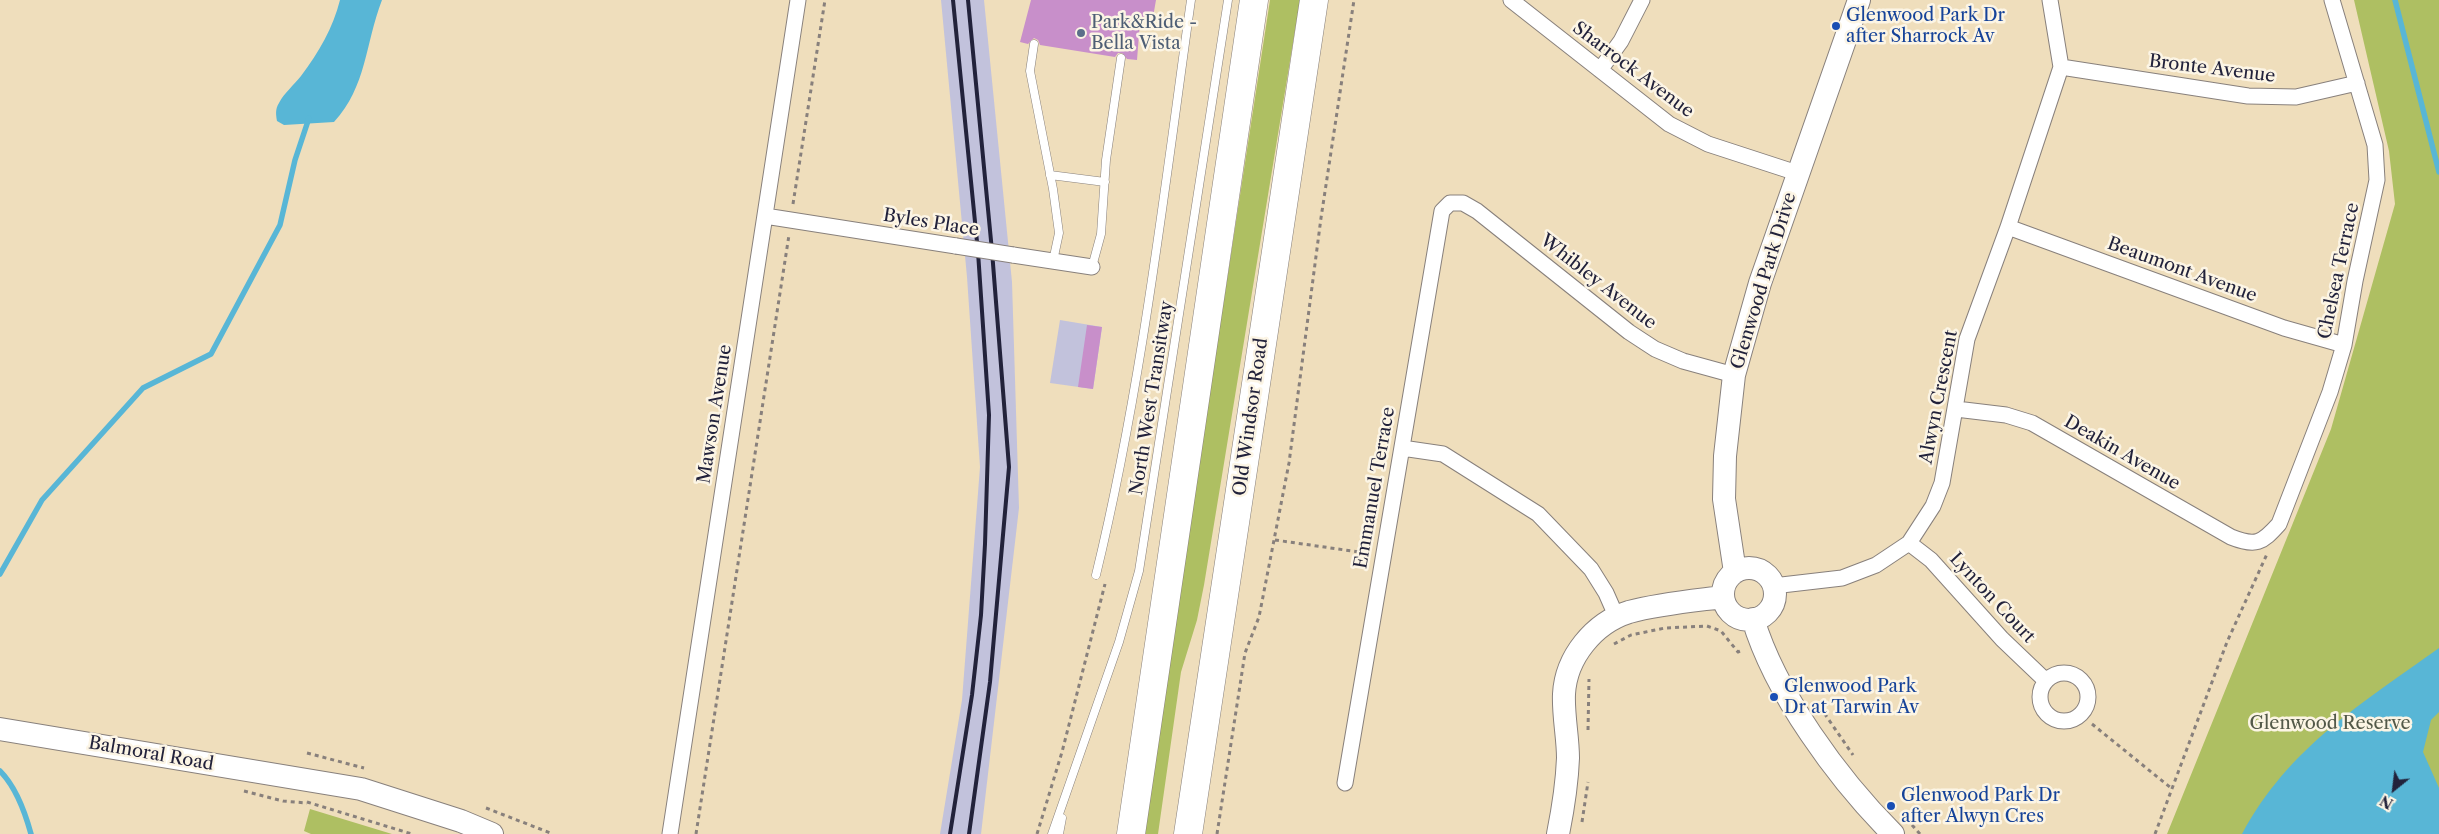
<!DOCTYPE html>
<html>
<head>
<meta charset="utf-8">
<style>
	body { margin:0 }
	#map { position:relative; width:2439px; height:834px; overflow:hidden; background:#efdebc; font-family:"Libre Caslon Text",serif }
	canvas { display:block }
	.north { position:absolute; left:2369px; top:764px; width:50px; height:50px; -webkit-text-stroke:4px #fcf5e5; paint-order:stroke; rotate:209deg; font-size:14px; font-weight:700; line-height:20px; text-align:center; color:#22223b }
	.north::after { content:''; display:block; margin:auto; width:18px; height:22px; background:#22223b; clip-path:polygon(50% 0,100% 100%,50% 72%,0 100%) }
</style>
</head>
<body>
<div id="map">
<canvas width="2439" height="834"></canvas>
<div class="north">N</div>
</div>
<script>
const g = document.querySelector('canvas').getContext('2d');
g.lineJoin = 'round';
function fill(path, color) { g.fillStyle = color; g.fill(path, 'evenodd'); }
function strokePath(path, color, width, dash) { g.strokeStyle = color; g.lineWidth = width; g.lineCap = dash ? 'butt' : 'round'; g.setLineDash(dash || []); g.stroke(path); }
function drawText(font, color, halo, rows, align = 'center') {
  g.font = font + ' "Libre Caslon Text",serif'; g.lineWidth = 5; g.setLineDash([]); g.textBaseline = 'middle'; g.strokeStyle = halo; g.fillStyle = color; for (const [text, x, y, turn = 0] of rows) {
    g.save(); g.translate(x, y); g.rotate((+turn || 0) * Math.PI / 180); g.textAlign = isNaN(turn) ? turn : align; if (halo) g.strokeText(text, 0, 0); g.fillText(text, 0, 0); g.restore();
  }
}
fill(new Path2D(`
	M941 0H984L1012 282 1019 508 981 834H940L962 700 980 467 967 277Z
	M1060 320 1102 327 1093 389 1050 383Z`), '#c2c2dc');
fill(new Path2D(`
	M1270 0H1300L1204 585 1197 620 1181 672 1158 834H1142Z
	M2354 0H2439V834H2167L2331 429 2395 204 2389 151Z
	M310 809 392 834H311L304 831Z`), '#aebf62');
fill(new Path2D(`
	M340 0H382C365 44 367 86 334 122L284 125 277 121C276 115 275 109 279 103 284 93 294 85 301 76 319 52 333 28 340 0Z
	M2439 648V712L2431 720 2423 752 2439 788V834H2242C2289 747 2361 704 2439 648Z`), '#58b6d6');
strokePath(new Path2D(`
	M2395 0 2439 172
	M0 574 42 500 143 388 211 354 280 225 295 160 309 118
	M0 771C16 787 25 812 31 834`), '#58b6d6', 5.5);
fill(new Path2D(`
	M1031 0H1156L1152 23 1140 22 1137 60 1127 59 1122 53H1118L1115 57 1040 45 1038 40 1034 38 1028 44 1020 42Z
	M1087 325 1102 327 1093 389 1078 387Z`), '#c88fca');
const lane = new Path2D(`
	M1034 44 1030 71 1053 189 1059 233 1053 261
	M1050 175 1105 182
	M1092 267 1101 234 1106 160 1121 58
	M1096 575C1142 386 1164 192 1191 0
	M1052 834 1119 642 1139 571 1228 0
	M1059 834 1062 818`);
const street = new Path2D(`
	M1511 0 1669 124 1708 144 1797 173
	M2061 67 2248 96 2296 97 2357 83
	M1600 70 1621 41 1642 0
	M765 216 956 246
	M2008 227 2284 328 2344 345
	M1013 255 1092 267
	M1956 409 2006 415 2032 423 2231 537C2256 547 2262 543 2279 524L2330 392 2344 345 2355 281 2377 180 2375 145 2332 0
	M1402 448 1443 454 1538 514 1591 569 1606 593 1617 618
	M1909 543 1931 560 2002 639 2046 681
	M1773 586 1842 578 1876 565 1909 543 1933 506 1942 483 1967 339 2008 227 2061 67 2050 0
	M2040 697a24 24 0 1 1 48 0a24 24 0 1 1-48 0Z
	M1345 783 1442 211 1450 203H1463L1477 211 1629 332 1655 349 1683 361 1734 375
	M670 834 798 0`);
const secondary = new Path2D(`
	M1723 594a26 26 0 1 1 52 0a26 26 0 1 1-52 0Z
	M1735 572 1724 499 1725 456 1734 375 1760 283 1859 0
	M1753 619C1775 693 1838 779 1893 834
	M0 729 361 789 461 821 492 834
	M1558 834C1563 809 1567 784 1568 758 1568 737 1563 715 1564 694 1566 657 1594 623 1629 612 1659 604 1692 601 1723 597`);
const highway = new Path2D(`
	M1131 834 1254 0
	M1188 834 1314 0`);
strokePath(lane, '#88807c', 9);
strokePath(street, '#88807c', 17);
strokePath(secondary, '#88807c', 24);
strokePath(highway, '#88807c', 29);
strokePath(new Path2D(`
	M793 204 825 0
	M1275 540 1366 553V551
	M1614 644 1631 635 1665 628 1707 626 1721 631 1738 652 1743 650
	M1820 707 1853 755
	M2092 724 2171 788
	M1588 730 1589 679
	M307 753 364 768
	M244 791 283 801 307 803
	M307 802 412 834
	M486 808 553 834
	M1582 822 1588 782
	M1912 825 1920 834
	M696 834 789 235
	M1037 834 1062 752 1105 584
	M1217 834 1245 653 1259 617 1289 463 1321 218 1354 0
	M2155 834 2227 642 2267 554`), '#88807c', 3, [4, 4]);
strokePath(lane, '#fff', 8);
strokePath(street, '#fff', 15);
strokePath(secondary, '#fff', 22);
strokePath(highway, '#fff', 28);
strokePath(new Path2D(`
	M968 0 992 251 1009 467 990 682 969 834
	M950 834 972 695 981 615 985 544 989 415 978 252 953 0`), '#22223b', 4);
const streetBridge = new Path2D(`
	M956 246 1013 255`);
strokePath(streetBridge, '#88807c', 17, []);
strokePath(streetBridge, '#fff', 15);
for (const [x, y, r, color] of [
	[1836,26,5,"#1a4fb4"],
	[1081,33,5,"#5c6f8a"],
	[1774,697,5,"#1a4fb4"],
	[1891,806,5,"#1a4fb4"]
]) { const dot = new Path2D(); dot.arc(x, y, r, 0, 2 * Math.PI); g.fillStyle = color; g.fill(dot); strokePath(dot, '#fcf5e5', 2); }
drawText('18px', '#164399', '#fcf5e5', [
	["Glenwood Park Dr",1846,16],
	["after Sharrock Av",1846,37],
	["Glenwood Park",1784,687],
	["Dr at Tarwin Av",1784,708],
	["Glenwood Park Dr",1901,796],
	["after Alwyn Cres",1901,817]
], 'left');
drawText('18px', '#4e5e75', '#fcf5e5', [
	["Park&Ride -",1091,23],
	["Bella Vista",1091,44]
], 'left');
drawText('18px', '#22223b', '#fcf5e5', [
	["Bronte Avenue",2212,69,7],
	["Sharrock Avenue",1633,70,37],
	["Byles Place",931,223,9],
	["Beaumont Avenue",2182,270,20],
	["Chelsea Terrace",2339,271,-78],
	["Glenwood Park Drive",1764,281,-73],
	["Whibley Avenue",1598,282,38],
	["Alwyn Crescent",1939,397,-79],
	["North West Transitway",1152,398,-81],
	["Mawson Avenue",715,414,-81],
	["Old Windsor Road",1251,417,-82],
	["Deakin Avenue",2122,453,30],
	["Emmanuel Terrace",1375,488,-80],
	["Lynton Court",1992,598,47],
	["Balmoral Road",151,754,10]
]);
drawText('18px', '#535949', '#fcf5e5', [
	["Glenwood Reserve",2330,724]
]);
</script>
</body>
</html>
